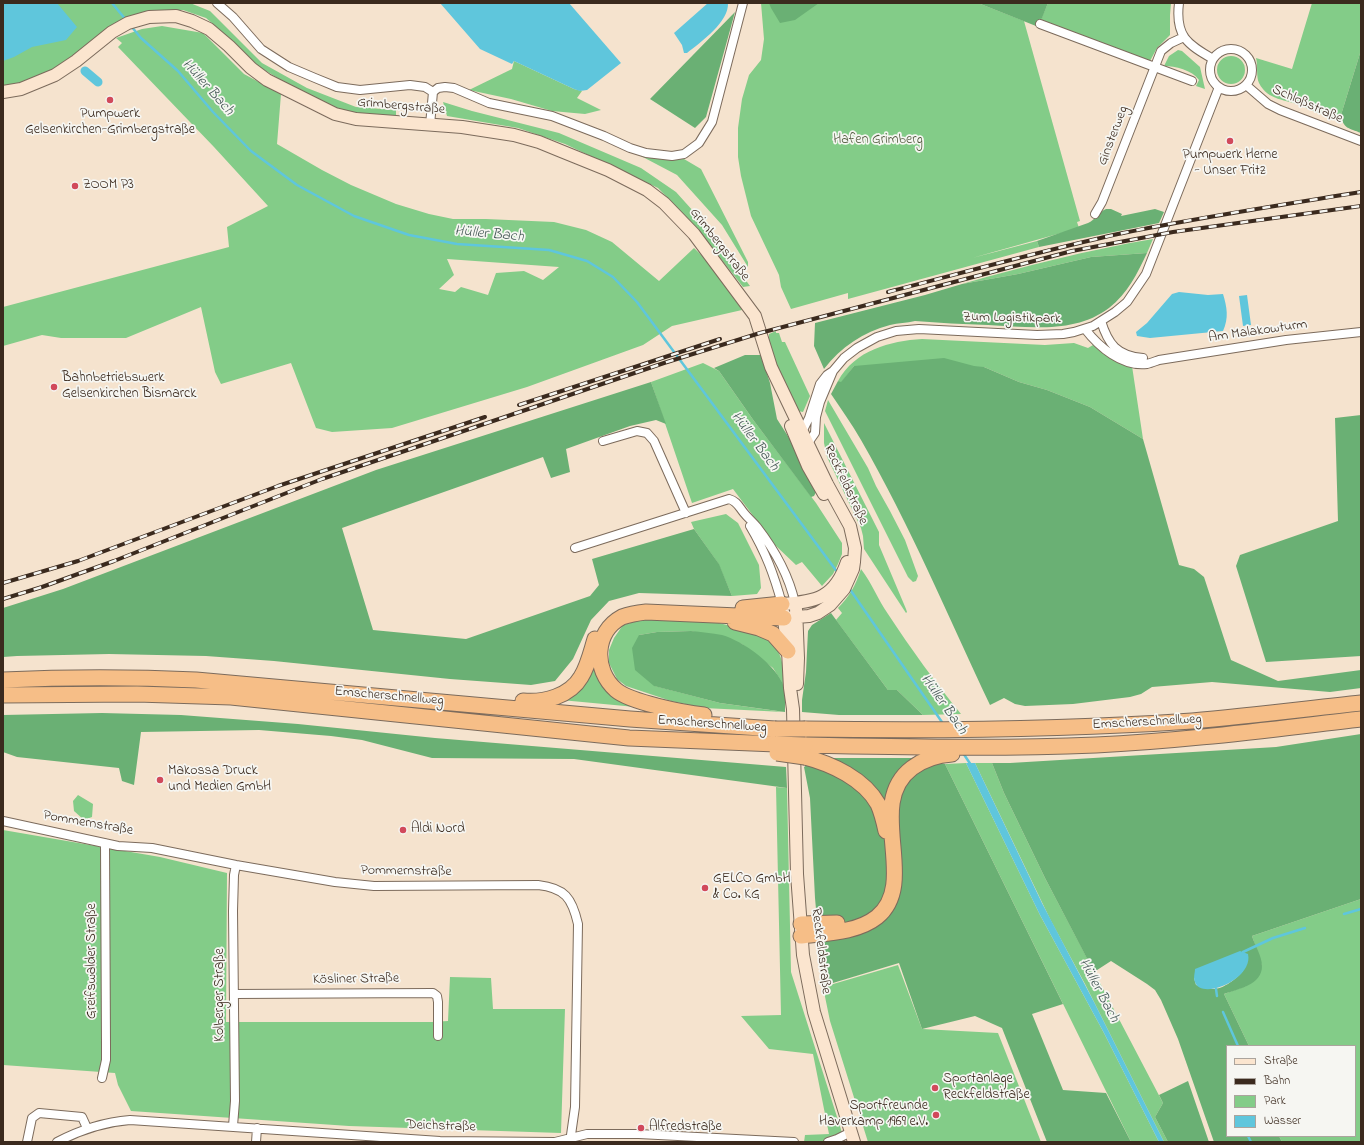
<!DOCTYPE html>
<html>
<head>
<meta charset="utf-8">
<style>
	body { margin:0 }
	#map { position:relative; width:1364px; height:1145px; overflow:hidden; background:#f5e3ce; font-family:"Indie Flower",sans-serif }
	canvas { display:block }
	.frame { position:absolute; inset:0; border:4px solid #3b2a1e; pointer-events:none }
	.legend { position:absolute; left:1226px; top:1045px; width:130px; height:92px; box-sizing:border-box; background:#f6f6f2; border:1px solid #aba49d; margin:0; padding:5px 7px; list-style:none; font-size:12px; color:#3b2a1e }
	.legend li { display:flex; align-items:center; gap:8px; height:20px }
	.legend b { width:20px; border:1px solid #aba49d }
</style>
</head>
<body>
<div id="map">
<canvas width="1364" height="1145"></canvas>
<div class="frame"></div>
<ul class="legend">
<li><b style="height:5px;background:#fbe5cf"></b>Straße</li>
<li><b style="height:5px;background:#3b2a1e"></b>Bahn</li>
<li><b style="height:11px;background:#83cc88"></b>Park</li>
<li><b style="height:11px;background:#5fc6dc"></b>Wasser</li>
</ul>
</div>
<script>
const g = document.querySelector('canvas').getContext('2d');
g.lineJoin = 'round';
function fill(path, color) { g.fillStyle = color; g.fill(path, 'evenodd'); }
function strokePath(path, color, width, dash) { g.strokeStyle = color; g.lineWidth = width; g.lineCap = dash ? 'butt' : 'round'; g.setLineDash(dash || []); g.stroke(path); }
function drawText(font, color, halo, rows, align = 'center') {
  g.font = font + ' "Indie Flower",sans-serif'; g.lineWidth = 3.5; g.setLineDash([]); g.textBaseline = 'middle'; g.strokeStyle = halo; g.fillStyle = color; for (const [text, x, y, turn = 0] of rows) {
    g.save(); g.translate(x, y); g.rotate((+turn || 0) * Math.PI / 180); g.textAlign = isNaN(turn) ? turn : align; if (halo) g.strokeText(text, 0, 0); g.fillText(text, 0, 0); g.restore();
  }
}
fill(new Path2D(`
	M3 3H190L210 11 262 63 307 88 356 107 396 110V119L338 110 297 90 258 66 236 44 206 18 183 10H153L148 14 105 30 71 58 53 70 37 79 3 89Z
	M761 3H978L1024 21 1080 221 1077 222 1079 228 972 258 1037 241 1039 247 848 299V293L791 309 781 287 779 275 751 216 741 176 738 157V128L742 99 749 75 761 60 764 39Z
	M1048 3H1171L1170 15V35L1157 48 1150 61H1148L1039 20 1042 17Z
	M1312 3H1361V50L1341 115 1342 122C1329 117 1314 112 1302 106 1286 99 1268 101 1259 83 1256 77 1258 65 1256 58L1292 69Z
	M162 26 203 33 244 74 281 94 277 144 322 170 351 185 396 204 429 214 453 219H486L554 222 586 230 612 242 659 281 694 248 716 269 742 310 672 326 643 345 527 387 392 428 332 432 316 428 291 363 221 384 215 372 201 307 126 338H61L42 335 3 346V307L229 247 227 227 268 206 214 147 118 47 122 43 116 38 142 29ZM447 259 559 267 543 280 524 271 496 273 488 295 461 287 455 292 439 289 454 275Z
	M1178 50 1182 51 1200 67 1205 89 1196 86 1199 80C1192 70 1175 66 1164 66L1169 56Z
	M1217 70a14 14 0 1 1 28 0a14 14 0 1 1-28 0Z
	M514 61 574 89 582 91 577 98 601 110 585 114 552 111 511 99 469 90 512 69Z
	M443 102 472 111 559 133 641 168 676 192 703 222 750 286 743 287 696 227 658 188 565 144 518 128 447 116Z
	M639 155 665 160 684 159 701 169 748 262V267L722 225 677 175Z
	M1153 239 1147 253 1091 257 1018 274 962 284C1025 266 1088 250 1153 239Z
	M776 331V333H779L782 342H785L810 396 803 412 798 411C788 392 767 355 769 334Z
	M922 339 1045 345 1074 343 1088 348 1093 345C1107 356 1113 362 1132 366L1143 439 1090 407 1047 390 1019 382 984 367 854 366 841 383 838 381C855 350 890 341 922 339Z
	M703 363 719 371 754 421 816 503 842 543V554L838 564 833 574 822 586 802 562 796 565 775 545 733 489 692 503 651 382Z
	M828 400 868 468 876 486 890 511 905 540 918 576 916 581 913 582 908 577 825 411Z
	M824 423 879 532V545L906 609 907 612 906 613 864 549 863 536 861 528 827 457 824 443Z
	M726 514 738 523 759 565 761 588 757 594 732 596 718 563 694 529 691 522Z
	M861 569C872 583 878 600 888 614 911 649 935 682 961 714L923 715 897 690H888L836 620 842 613 838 608C849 597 856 585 861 569Z
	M645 619 707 620 767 635 765 638C785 652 783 667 784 688L780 679 773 668 742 644 691 631 657 632 639 635 655 686 720 703 784 712 704 708 671 701 626 686 617 679 609 663V650L614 638 623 625Z
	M594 659 597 672 646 708 561 700Z
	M966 763 1040 915 1104 1033 1159 1142H1131L945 764Z
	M975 763H992L1004 793 1045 878 1163 1103 1155 1117 1168 1142H1164L1085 984 1051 921Z
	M776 787 787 788 791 972 845 1142H804L805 1135 829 1134 813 1054 769 1049 741 1016 781 1015Z
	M78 795 93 804 92 817 84 820 74 811 73 801Z
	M3 830 160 857 227 873 226 1022H432L448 1021 450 977 491 978 493 1009H565L561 1133 349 1126 131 1111 118 1085 115 1073 3 1065Z
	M1361 899V1142H1282L1279 1136H1355V1046H1249L1224 994 1246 986 1262 966 1252 936Z
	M898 965 922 1029 998 1033 1041 1142H868L830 1021 823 987Z`), '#83cc88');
fill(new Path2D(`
	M769 3H819L795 20 780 23 771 8Z
	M978 3H1048L1042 18 1039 20 1036 26Z
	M735 12 706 117 695 128 650 99Z
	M1361 50V133C1349 128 1343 129 1341 115Z
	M1106 209H1111L1122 214 1121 216 1155 209 1164 212 1159 223 1039 247 1037 241 1088 223C1095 220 1099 212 1106 209Z
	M1147 253C1137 274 1128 293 1109 308 1075 334 1028 327 988 325 963 324 939 323 915 321 907 323 898 323 890 325 863 332 841 347 824 369L814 346 815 323 925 295 962 284 1018 274 1091 257Z
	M745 355H761L770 383 777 419 793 444 817 490 814 496 811 497 754 421 719 371 714 368Z
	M944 358 974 366 984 367 1019 382 1047 390 1090 407 1143 439 1179 565 1194 569 1204 577 1231 660 1278 681 1361 670V688L1330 692 1212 682 1152 687 1141 694 1130 697 1073 704 1025 706 1015 704 1004 698 990 705C948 616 910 525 861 440 852 424 841 409 831 394L838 381 841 382 854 366Z
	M651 382 666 424 656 420 630 426 566 449 570 472 551 478 543 457 342 528 373 630 466 639 590 596 599 585 592 559 694 529 719 564 732 596 639 593 609 601 591 620 573 659 555 681 531 685 450 679 274 661 206 656 109 654 17 656 3 657V608L63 589 376 470Z
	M1361 415V656L1266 662 1236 566 1240 555 1338 521 1335 418Z
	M831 613 888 690H897L923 715H839L802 712V700L806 672 808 631 812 625Z
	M691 631C701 632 712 633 722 635 743 641 777 665 784 687 786 694 785 704 785 712L720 703 654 686 635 670 632 648 639 635 657 632Z
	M102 713 181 715 298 724 435 738 786 767 787 788 574 759 432 758 362 740 331 736 259 730 141 732 134 785 122 781 119 768 17 757 3 752V715Z
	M1361 734V899L1252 936C1255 946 1262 956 1262 966 1262 985 1238 989 1224 994L1249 1046H1227V1136H1279L1282 1142H1214L1178 1039 1161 1000 1155 990 1147 984 1111 961 1094 972 1045 878 1004 793 992 763H1010L1276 747ZM1243 971C1237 978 1223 990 1212 989 1208 989 1201 986 1196 985L1194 978Z
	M817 758H922L945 764 1063 1004 1032 1014 1063 1090 1106 1093 1131 1142H1047L1002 1028 975 1016 922 1029 899 963 823 986 815 898 810 798 804 767Z
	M1188 1081 1209 1142H1168L1155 1117 1163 1103 1159 1095Z`), '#6ab074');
fill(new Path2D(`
	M3 3H57L77 27 66 40 32 47 14 57 3 61Z
	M440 3H569L621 63 587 90 580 91 574 89 514 61 512 64 480 49Z
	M708 3H728C729 22 701 42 687 53H684L682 45 674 33Z
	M1179 292 1208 295 1223 294C1227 307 1229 318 1223 331L1150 338 1137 336 1136 332 1147 323 1172 294Z
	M1247 295 1251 325 1243 326 1239 296Z
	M966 763H975L1042 903 1094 1002 1164 1142H1159L1104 1033 1040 915Z
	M1240 951 1248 954C1254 979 1201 1001 1195 982 1193 978 1195 973 1195 969Z`), '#5fc6dc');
strokePath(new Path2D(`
	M112 3 126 20
	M131 26 141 38 178 71 213 112 251 151 297 185 354 216 409 235 457 244 549 250 587 261 613 277 637 302 838 573
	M849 588 944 725
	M963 753 971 765
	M1344 914 1361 909
	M1243 952 1273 938 1305 928
	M1216 989 1217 996
	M1223 1012 1238 1046
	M1248 1136 1251 1142`), '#5fc6dc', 2.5);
strokePath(new Path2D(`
	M85 71 98 82`), '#5fc6dc', 9);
const street = new Path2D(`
	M217 3 233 17 261 49 289 67 315 78 337 87 360 90 410 85 425 87 433 92
	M1179 3C1175 36 1187 44 1213 59
	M1040 24 1192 81
	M1210 70a21 21 0 1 1 42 0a21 21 0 1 1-42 0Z
	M1246 85 1268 104 1280 110 1361 141
	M433 92 438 88 445 87 454 88 489 103 552 116 604 136 630 148 646 153 672 156 684 154 699 143 712 122 743 3
	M430 125 433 92
	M1095 214 1102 202 1161 51 1171 43 1184 37
	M1101 321C1108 344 1117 356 1143 358
	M1085 329C1099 347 1122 367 1147 364 1151 363 1156 361 1159 360L1286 340 1361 332
	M801 434 809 418 820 384 827 375 833 371 844 358 857 348 877 337 896 331 919 329 1037 335 1063 334 1074 332 1093 326 1115 312 1127 302 1146 274 1219 87
	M603 441 637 431 647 433 654 441 686 513
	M805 445 808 443 815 433 816 417 820 402 833 371
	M750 526C766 553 774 575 782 604
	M575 548 729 499C737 501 739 507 744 513 748 518 753 522 757 527 774 549 789 576 795 603
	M3 821 118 846 152 848 236 865 335 882 374 886 538 885C565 888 572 898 578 924L575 1107 570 1142
	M234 994 433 993 437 996 438 1002V1036
	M102 1078 106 1060V1045L105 843
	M233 1126 235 1101 233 911 234 875 236 865
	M27 1142 32 1118 39 1113 82 1117 87 1128
	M57 1142C80 1130 104 1122 130 1120L440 1141 555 1142 587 1134H639L794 1142
	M256 1142 257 1128
	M828 1142 837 1139 851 1132`);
const secondary = new Path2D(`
	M3 92 21 89 55 75 76 61 112 32 128 23 149 17 176 16 192 21 209 29 229 46 251 68 267 80 335 114 356 119 462 127 514 135 539 142 561 151 608 170 647 190 664 203 694 234 755 316 771 367 827 484 850 526 855 548 854 562 853 569 844 589 830 605 818 613 809 616 784 618
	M791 426 808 466 824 494
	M847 562C835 598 816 602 782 604L788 651 790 688 793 709 797 874 803 955 814 1012 854 1142
	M796 608 798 658 797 684`);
const highway = new Path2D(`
	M743 608 782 604
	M735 622 759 628 773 634 788 651
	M3 680C68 677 132 677 196 680L630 719 775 729
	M3 695 137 694 231 697 629 738 776 744
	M523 701C544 703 570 696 581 677 588 666 591 652 595 639
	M704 715C684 713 630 702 616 690 593 670 594 632 622 617 630 614 637 613 646 612L784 618
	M805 729C934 731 1063 730 1192 721 1249 716 1305 709 1361 703
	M805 745C902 747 999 749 1096 745 1184 741 1273 729 1361 719
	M805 757C832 764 864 779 878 804 882 813 884 822 886 831
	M801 924 837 923
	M801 936C825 933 857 933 877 917 920 882 864 804 912 768 924 759 937 755 952 754`);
strokePath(street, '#7c6b5c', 10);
strokePath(secondary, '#7c6b5c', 14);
strokePath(highway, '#7c6b5c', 17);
strokePath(street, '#fff', 8);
strokePath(secondary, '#fbe5cf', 12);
strokePath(highway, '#f6be87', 15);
const rail = new Path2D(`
	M888 292C966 272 1044 250 1123 233 1202 217 1281 205 1361 192
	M519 405 720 339
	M3 583 78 561 278 486 485 417
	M3 599 42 587 114 561 322 479 664 363 760 333 1072 251 1173 232 1361 206`);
strokePath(rail, '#3b2a1e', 4);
strokePath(rail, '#f6f6f2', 2.5, [8]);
const highwayBridge = new Path2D(`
	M775 729H805
	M776 744 805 745
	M777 753 805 757`);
strokePath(highwayBridge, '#7c6b5c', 17, []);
strokePath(highwayBridge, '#f6be87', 15);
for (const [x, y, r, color] of [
	[110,100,4,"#d1495b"],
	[1230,141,4,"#d1495b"],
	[75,186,4,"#d1495b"],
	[54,387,4,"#d1495b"],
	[160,780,4,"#d1495b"],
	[403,830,4,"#d1495b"],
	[705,888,4,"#d1495b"],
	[935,1088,4,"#d1495b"],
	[936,1115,4,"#d1495b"],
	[641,1128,4,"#d1495b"]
]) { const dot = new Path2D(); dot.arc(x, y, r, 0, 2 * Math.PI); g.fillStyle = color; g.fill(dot); strokePath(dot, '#f6f6f2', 1.5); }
drawText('14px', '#3b2a1e', '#f6f6f2', [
	["Schloßstraße",1307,105,24],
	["Grimbergstraße",401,107,5],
	["Ginsterweg",1114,136,-69],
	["Grimbergstraße",719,245,52],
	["Zum Logistikpark",1012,319,1],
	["Am Malakowturm",1258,332,-8],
	["Reckfeldstraße",845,485,65],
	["Emscherschnellweg",389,697,5],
	["Emscherschnellweg",1147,723,-3],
	["Emscherschnellweg",712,725,4],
	["Pommernstraße",88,824,10],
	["Pommernstraße",406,872,1],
	["Reckfeldstraße",820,951,83],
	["Greifswalder Straße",93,961,-90],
	["Kösliner Straße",356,980,-1],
	["Kolberger Straße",221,995,-90],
	["Deichstraße",441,1127,2]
]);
drawText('14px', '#3b2a1e', '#f6f6f2', [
	["Pumpwerk",110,115,"center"],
	["Gelsenkirchen-Grimbergstraße",110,131,"center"],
	["Pumpwerk Herne",1230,156,"center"],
	["- Unser Fritz",1230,172,"center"],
	["ZOOM P3",83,186],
	["Bahnbetriebswerk",62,379],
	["Gelsenkirchen Bismarck",62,395],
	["Makossa Druck",168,772],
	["und Medien GmbH",168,788],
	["Aldi Nord",411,830],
	["GELCO GmbH",713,880],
	["& Co. KG",713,896],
	["Sportanlage",943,1080],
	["Reckfeldstraße",943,1096],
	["Sportfreunde",928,1107,"right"],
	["Haverkamp 1969 e.V.",928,1123,"right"],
	["Alfredstraße",649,1128]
], 'left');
drawText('14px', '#515b3e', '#f6f6f2', [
	["Hafen Grimberg",878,141]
]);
drawText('italic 15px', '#465957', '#f6f6f2', [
	["Hüller Bach",207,88,48],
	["Hüller Bach",489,235,5],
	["Hüller Bach",754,442,53],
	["Hüller Bach",943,705,55],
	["Hüller Bach",1098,991,62]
]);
</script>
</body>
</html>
